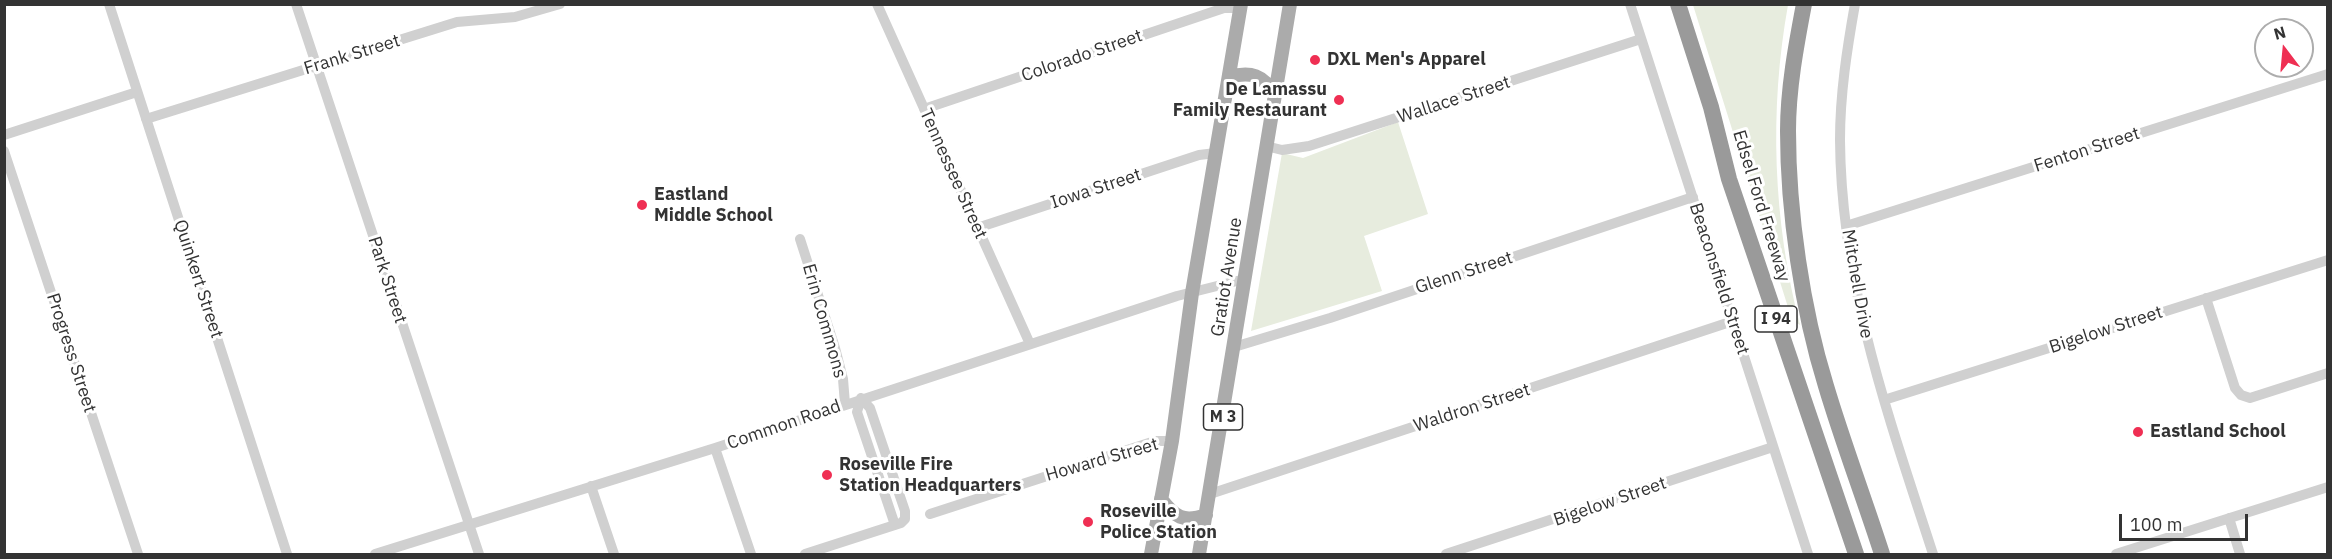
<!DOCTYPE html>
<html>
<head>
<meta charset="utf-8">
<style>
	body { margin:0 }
	#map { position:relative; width:2332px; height:559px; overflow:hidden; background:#fff; font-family:"IBM Plex Sans",sans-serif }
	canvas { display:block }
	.frame { position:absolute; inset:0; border:6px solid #333; pointer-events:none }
	.north { position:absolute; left:2254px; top:18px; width:60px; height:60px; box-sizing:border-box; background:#fff; border:2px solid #adadad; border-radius:50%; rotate:344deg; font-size:16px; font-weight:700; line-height:24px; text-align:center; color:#333 }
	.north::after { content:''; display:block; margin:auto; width:21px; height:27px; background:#ef2f53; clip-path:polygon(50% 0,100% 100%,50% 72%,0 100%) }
	.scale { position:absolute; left:2119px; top:514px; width:129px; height:27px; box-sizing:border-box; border:3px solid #333; border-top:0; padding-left:8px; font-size:18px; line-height:21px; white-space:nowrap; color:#333; -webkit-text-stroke:4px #fff; paint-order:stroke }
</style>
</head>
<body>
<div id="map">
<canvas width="2332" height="559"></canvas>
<div class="frame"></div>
<div class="north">N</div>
<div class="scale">100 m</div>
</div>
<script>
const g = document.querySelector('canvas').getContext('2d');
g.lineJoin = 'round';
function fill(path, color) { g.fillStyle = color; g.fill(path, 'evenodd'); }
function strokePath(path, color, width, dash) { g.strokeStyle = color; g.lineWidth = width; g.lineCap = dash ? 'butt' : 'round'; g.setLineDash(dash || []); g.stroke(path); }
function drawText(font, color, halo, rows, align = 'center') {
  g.font = font + ' "IBM Plex Sans",sans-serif'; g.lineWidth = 6; g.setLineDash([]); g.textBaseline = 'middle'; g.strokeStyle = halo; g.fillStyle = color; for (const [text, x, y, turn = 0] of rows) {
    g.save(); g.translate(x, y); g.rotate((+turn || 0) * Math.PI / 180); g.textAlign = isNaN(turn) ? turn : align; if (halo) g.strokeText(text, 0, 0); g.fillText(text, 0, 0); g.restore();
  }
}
fill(new Path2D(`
	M1693 5H1788C1769 110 1773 221 1800 325L1792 320Z
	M1398 122 1428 214 1364 236 1382 291 1251 331 1282 153 1303 158Z`), '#e7ecde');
strokePath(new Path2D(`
	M109 4 287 554
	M296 4 479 554
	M877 4 1030 344
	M1630 4 1808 554
	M1855 4C1847 49 1840 94 1840 140 1841 286 1889 418 1933 554
	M924 109 1224 8H1241
	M146 119 457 22 515 17 560 4
	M4 135 137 92
	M1266 146 1282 150 1309 146 1641 39
	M4 151 138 554
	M1846 226 2328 74
	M977 228 1199 155 1216 153
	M800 239 835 348 843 379 845 404
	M2206 298 2235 388 2241 395 2250 398 2328 373
	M1234 347 1330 318 1693 197
	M861 398 857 412 895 525
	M1884 400 2328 260
	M715 448 751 554
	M591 486 614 554
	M1210 494 1733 321
	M930 514 1155 441H1172
	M2229 518 2240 554
	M375 554 715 448 1177 296 1245 279
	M805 554 901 523 905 519V511L870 408 861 398
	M1446 554 1773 447
	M2116 554 2328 487`), '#d0d0d0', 10);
strokePath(new Path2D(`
	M1229 77C1251 71 1263 75 1275 95
	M1161 499C1175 517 1183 523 1206 515
	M1151 554 1172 441 1192 293 1241 4
	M1199 554 1290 4`), '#ababab', 14);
strokePath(new Path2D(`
	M1678 4 1711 107 1729 179 1856 554
	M1804 4C1796 46 1788 89 1788 131 1788 212 1802 309 1826 386 1843 443 1864 498 1882 554`), '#9a9a9a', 16);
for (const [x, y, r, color] of [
	[1315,60,6,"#ef2f53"],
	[1339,100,6,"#ef2f53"],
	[642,205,6,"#ef2f53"],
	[2138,432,6,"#ef2f53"],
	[827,475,6,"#ef2f53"],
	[1088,522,6,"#ef2f53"]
]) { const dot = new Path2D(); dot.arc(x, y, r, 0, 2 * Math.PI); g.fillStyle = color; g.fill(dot); strokePath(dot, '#fff', 2); }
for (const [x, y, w] of [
	[1776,319,42],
	[1223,417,39]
]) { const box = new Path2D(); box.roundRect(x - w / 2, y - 13, w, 26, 4.5); g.fillStyle = '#fff'; g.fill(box); strokePath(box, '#333', 1.5); }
drawText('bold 16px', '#333', null, [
	["I 94",1776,319],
	["M 3",1223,417]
]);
drawText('18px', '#333', '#fff', [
	["Frank Street",352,55,-17],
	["Colorado Street",1082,56,-19],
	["Wallace Street",1454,100,-18],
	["Fenton Street",2087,150,-18],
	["Tennessee Street",953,174,66],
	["Iowa Street",1096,189,-18],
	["Edsel Ford Freeway",1761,206,73],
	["Glenn Street",1464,273,-18],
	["Gratiot Avenue",1227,277,-81],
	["Quinkert Street",198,279,72],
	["Beaconsfield Street",1719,279,72],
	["Park Street",387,280,72],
	["Mitchell Drive",1857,284,80],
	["Erin Commons",824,321,74],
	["Bigelow Street",2106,330,-18],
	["Progress Street",71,353,72],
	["Waldron Street",1472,408,-18],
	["Common Road",784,425,-19],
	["Howard Street",1102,460,-16],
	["Bigelow Street",1610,502,-19]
]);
drawText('bold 18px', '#333', '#fff', [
	["DXL Men's Apparel",1327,60],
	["De Lamassu",1327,90,"right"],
	["Family Restaurant",1327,111,"right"],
	["Eastland",654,195],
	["Middle School",654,216],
	["Eastland School",2150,432],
	["Roseville Fire",839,465],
	["Station Headquarters",839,486],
	["Roseville",1100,512],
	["Police Station",1100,533]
], 'left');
</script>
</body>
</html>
